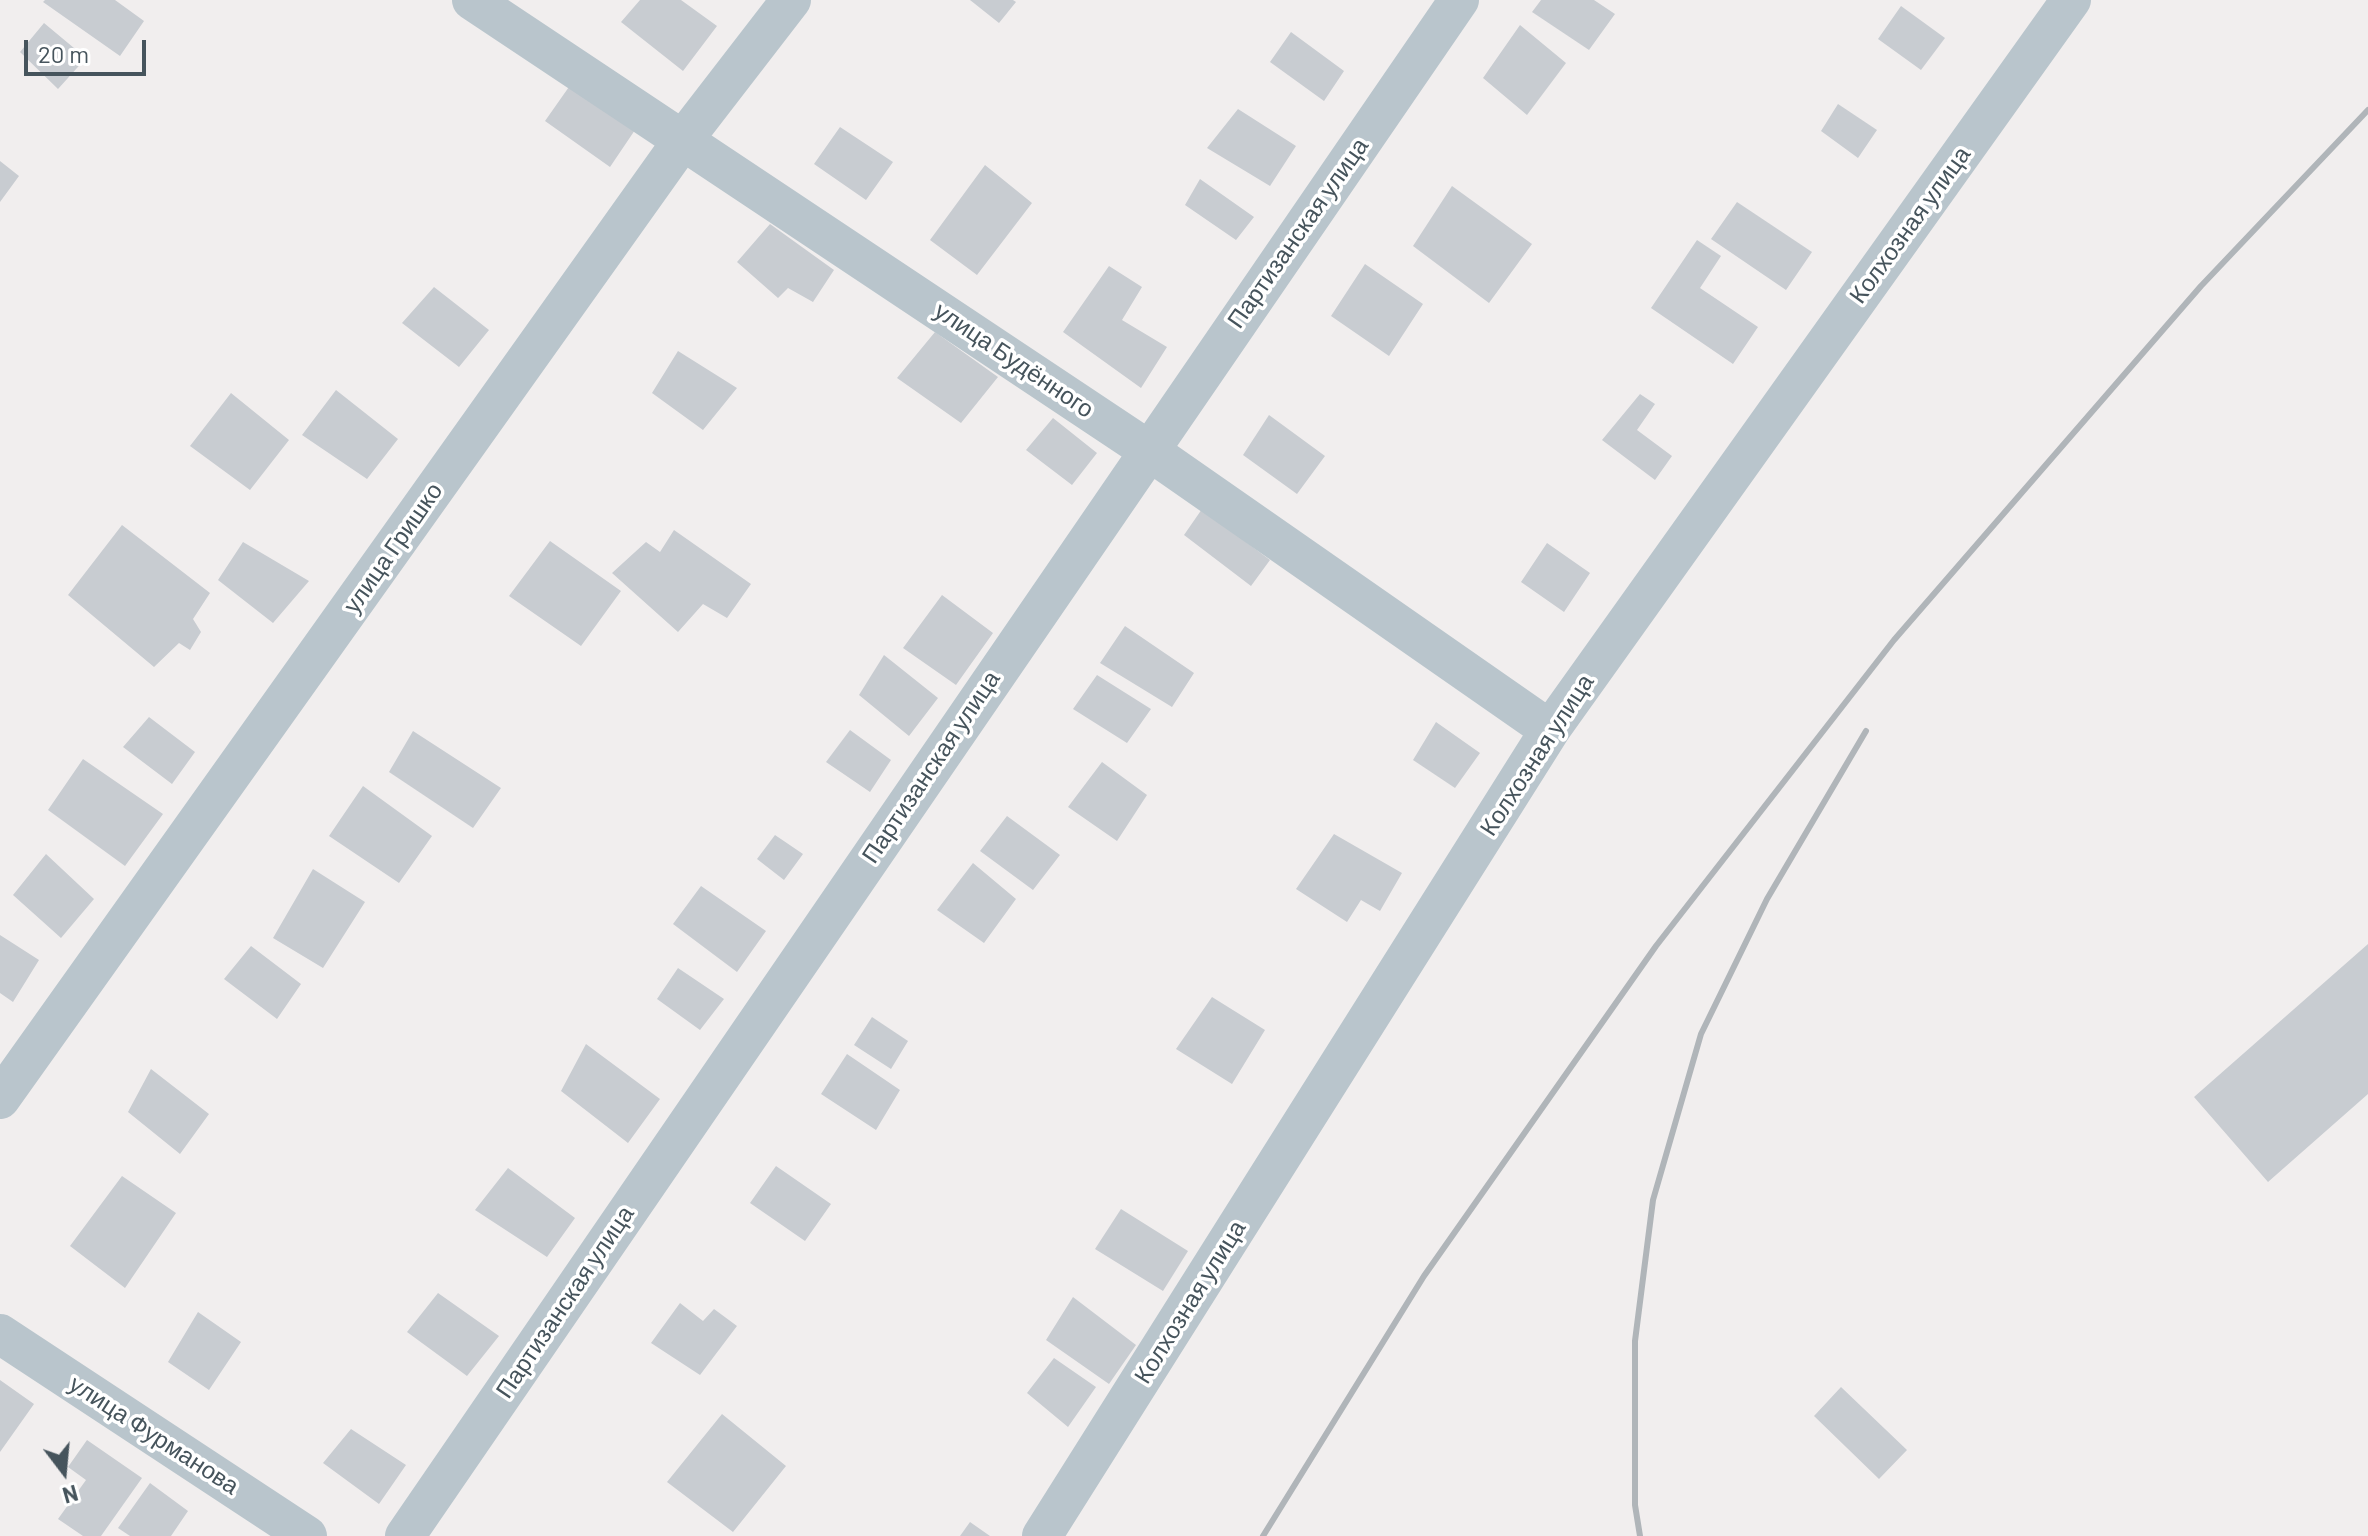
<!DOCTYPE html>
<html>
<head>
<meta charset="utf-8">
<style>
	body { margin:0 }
	#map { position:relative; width:2368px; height:1536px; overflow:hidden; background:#f1eeee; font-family:Barlow,sans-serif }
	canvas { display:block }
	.north { position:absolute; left:24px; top:1432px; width:80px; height:80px; -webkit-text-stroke:6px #fff; paint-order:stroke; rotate:164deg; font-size:22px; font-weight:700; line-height:32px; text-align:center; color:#46545c }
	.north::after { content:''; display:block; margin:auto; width:28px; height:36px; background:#46545c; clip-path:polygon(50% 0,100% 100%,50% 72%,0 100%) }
	.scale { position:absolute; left:24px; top:40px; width:122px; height:36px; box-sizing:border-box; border:4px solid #46545c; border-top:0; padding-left:10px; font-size:24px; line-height:28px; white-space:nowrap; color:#46545c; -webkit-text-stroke:6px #fff; paint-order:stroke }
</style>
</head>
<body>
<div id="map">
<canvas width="2368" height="1536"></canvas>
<div class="north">N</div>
<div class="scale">20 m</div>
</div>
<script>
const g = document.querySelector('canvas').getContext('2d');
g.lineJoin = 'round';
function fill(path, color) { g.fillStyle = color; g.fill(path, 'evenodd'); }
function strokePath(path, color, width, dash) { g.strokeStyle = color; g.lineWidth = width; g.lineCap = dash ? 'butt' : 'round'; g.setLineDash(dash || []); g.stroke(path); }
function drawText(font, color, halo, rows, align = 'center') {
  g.font = font + ' Barlow,sans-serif'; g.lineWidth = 7; g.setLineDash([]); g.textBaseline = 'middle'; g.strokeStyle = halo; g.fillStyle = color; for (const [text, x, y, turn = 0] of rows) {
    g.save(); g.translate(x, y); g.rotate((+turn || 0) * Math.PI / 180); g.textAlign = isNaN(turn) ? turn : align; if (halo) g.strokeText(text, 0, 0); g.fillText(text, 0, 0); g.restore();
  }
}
fill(new Path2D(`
	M45 0H115L144 21 120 56 43 2Z
	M640 0H681L717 26 683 71 621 22Z
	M970 0H1013L1016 2 999 23Z
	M1541 0H1594L1615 14 1589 50 1532 12Z
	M1901 6 1945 38 1921 70 1878 39Z
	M44 23 86 58 58 89 20 52Z
	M1520 25 1566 63 1527 115 1483 78Z
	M1291 32 1344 71 1324 101 1270 62Z
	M571 84 635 130 610 167 545 121Z
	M1838 104 1877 130 1858 158 1821 131Z
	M1238 109 1296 146 1270 186 1207 148Z
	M840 127 893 162 866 200 814 164Z
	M0 161 19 176 0 202Z
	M985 165 1032 203 977 275 930 240Z
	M1200 179 1254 217 1236 240 1185 205Z
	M1452 186 1532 244 1489 303 1413 246Z
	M1737 202 1812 252 1786 290 1711 239Z
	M770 224 834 270 813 302 788 288 778 298 737 262Z
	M1697 240 1721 256 1700 288 1758 327 1733 364 1651 308Z
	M1365 264 1423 304 1389 356 1331 316Z
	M1109 266 1142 287 1122 320 1167 347 1141 388 1063 332Z
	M434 287 489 330 459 367 402 323Z
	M935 332 998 377 961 423 897 378Z
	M678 351 737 388 703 430 652 393Z
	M336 390 398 439 367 479 302 435Z
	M231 393 289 440 250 490 190 446Z
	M1640 394 1655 404 1637 430 1672 456 1655 480 1602 440Z
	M1269 415 1325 456 1297 494 1243 455Z
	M1053 418 1097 453 1072 485 1026 450Z
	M1202 509 1270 560 1251 586 1184 535Z
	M122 525 210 593 193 619 201 632 190 650 179 643 154 667 68 595Z
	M674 530 751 584 727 618 703 604 678 632 612 573 646 542 660 552Z
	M550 541 621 591 581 646 509 596Z
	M243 542 309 581 273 623 218 580Z
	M1547 543 1590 573 1564 612 1521 582Z
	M942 595 993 633 956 685 903 648Z
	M1125 626 1194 673 1172 707 1100 663Z
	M884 655 938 698 909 736 859 695Z
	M1097 675 1151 709 1127 743 1073 709Z
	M149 717 195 752 172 784 123 747Z
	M1436 722 1480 753 1455 788 1413 760Z
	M850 730 891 760 870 792 826 762Z
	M413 731 501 788 473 828 389 772Z
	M83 759 163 814 125 866 48 810Z
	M1102 762 1147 795 1117 841 1068 807Z
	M363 786 432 836 399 883 329 836Z
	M1007 816 1060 855 1033 890 980 851Z
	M1334 834 1402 873 1380 911 1361 900 1347 922 1296 889Z
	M775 835 803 854 784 880 757 859Z
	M46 854 94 899 61 938 13 895Z
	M973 863 1016 899 984 943 937 910Z
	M313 869 365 902 323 968 273 938Z
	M701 886 766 931 737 972 673 924Z
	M0 935 39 960 13 1002 0 993Z
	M2368 944V1094L2268 1182 2194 1097Z
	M251 946 301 984 277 1019 224 979Z
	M678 968 724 999 700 1030 657 999Z
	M1212 997 1265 1030 1232 1084 1176 1049Z
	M872 1017 908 1041 891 1069 854 1045Z
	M586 1044 660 1099 628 1143 561 1091Z
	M847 1054 900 1090 876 1130 821 1094Z
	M151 1069 209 1114 180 1154 128 1112Z
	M776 1166 831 1204 805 1241 750 1203Z
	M508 1168 575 1218 547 1257 475 1210Z
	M122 1176 176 1213 125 1288 70 1246Z
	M1121 1209 1188 1251 1163 1291 1095 1249Z
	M438 1293 499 1336 467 1376 407 1332Z
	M1073 1297 1136 1345 1109 1384 1046 1340Z
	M680 1303 703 1321 714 1309 737 1326 700 1375 651 1343Z
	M198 1312 241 1342 209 1390 168 1362Z
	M1054 1358 1096 1387 1068 1427 1027 1393Z
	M0 1380 34 1404 0 1452Z
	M1841 1387 1907 1450 1879 1479 1814 1416Z
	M722 1414 786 1466 733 1532 667 1482Z
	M351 1429 406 1465 379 1504 323 1463Z
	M87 1440 142 1478 101 1536H83L58 1519 86 1480 68 1467Z
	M150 1483 188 1511 171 1536H130L118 1528Z
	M970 1522 990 1536H960Z`), '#c8ccd1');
strokePath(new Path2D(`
	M472 0 1148 450 1550 730
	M0 1099 683 140 791 0
	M0 1334 307 1536
	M405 1536 1459 0
	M1042 1536 1550 730 2071 0`), '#b9c5cc', 40);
strokePath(new Path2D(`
	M1263 1536 1424 1276 1656 946 1894 640 2201 286 2368 110
	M1640 1536 1635 1505V1341L1653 1200 1701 1034 1767 899 1866 731`), '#b0b5b9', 6);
drawText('24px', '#46545c', '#fff', [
	["Колхозная улица",1910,225,-54],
	["Партизанская улица",1298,233,-55],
	["улица Будённого",1014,360,34],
	["улица Гришко",393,548,-55],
	["Колхозная улица",1537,755,-57],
	["Партизанская улица",931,767,-56],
	["Партизанская улица",565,1302,-56],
	["Колхозная улица",1190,1302,-58],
	["улица Фурманова",154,1435,33]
]);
</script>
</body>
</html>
